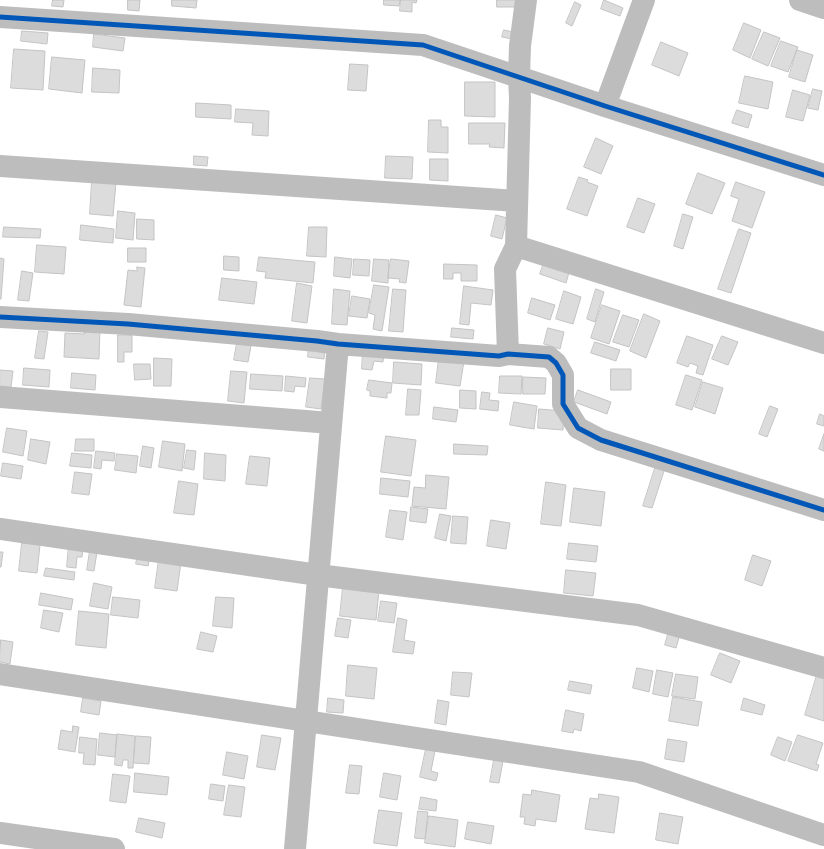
<!DOCTYPE html>
<html>
<head>
<meta charset="utf-8">
<style>
	body { margin:0 }
	canvas { display:block; background:#fff }
</style>
</head>
<body>
<canvas width="824" height="849"></canvas>
<script>
const g = document.querySelector('canvas').getContext('2d');
g.lineJoin = 'round';
function fill(path, color) { g.fillStyle = color; g.fill(path, 'evenodd'); }
function strokePath(path, color, width, dash) { g.strokeStyle = color; g.lineWidth = width; g.lineCap = dash ? 'butt' : 'round'; g.setLineDash(dash || []); g.stroke(path); }
const building = new Path2D(`
	M53 0H64L63 7 52 6Z
	M128 0H140L139 11 128 10Z
	M172 0H197L196 8 172 6Z
	M384 0H400L399 6 384 5Z
	M401 0H417L416 3 412 2V12L400 11Z
	M497 0H520V7H497Z
	M604 0 623 8 620 16 601 9Z
	M575 2 581 5 572 26 566 23Z
	M744 23 761 30 750 58 733 50Z
	M504 30 518 33 517 40 502 37Z
	M22 31 48 33 47 44 21 41Z
	M764 32 780 38 768 66 752 59Z
	M94 34 125 38 123 51 93 47Z
	M781 41 798 47 788 72 771 66Z
	M661 42 688 53 679 76 652 65Z
	M14 49 45 51 43 90 11 88Z
	M797 50 813 55 805 82 789 77Z
	M52 57 85 60 82 93 49 89Z
	M350 64 368 65 366 91 348 90Z
	M93 68 120 70 119 93 92 92Z
	M745 76 773 82 768 109 739 103Z
	M465 82H495V117L465 116Z
	M813 89 822 91 818 110 808 108Z
	M793 90 810 95 803 121 786 117Z
	M196 103 231 105V119L196 117Z
	M236 109 269 111 268 136 252 135 253 123 235 122Z
	M737 110 752 115 748 128 732 123Z
	M429 120H441V127H448V153L428 152Z
	M469 123H505L504 148 489 147 490 144H469Z
	M596 138 613 146 601 174 584 167Z
	M194 156 208 157 207 166 194 165Z
	M386 156 413 157 412 179 385 178Z
	M430 159H448V181L430 180Z
	M698 173 725 183 712 214 686 204Z
	M579 177 588 180 587 182 598 186 587 216 567 209Z
	M92 181 116 183 113 216 90 214Z
	M736 182 765 192 752 228 732 221 739 199 731 196Z
	M638 198 655 204 644 233 627 227Z
	M118 211 135 213 133 240 116 238Z
	M683 214 693 217 683 249 674 246Z
	M496 215 507 218 502 239 491 236Z
	M137 219 154 220V240L137 239Z
	M81 225 114 229 113 243 80 240Z
	M4 227 41 229 40 238 3 237Z
	M309 227H327L326 257 307 256Z
	M739 229 751 233 731 293 718 289Z
	M37 245 66 247 64 274 35 272Z
	M128 248H146V262H128Z
	M224 256 239 257V271L224 270Z
	M259 257 315 262 313 283 265 278 266 272 257 271Z
	M335 257 352 259 350 278 334 276Z
	M0 258 4 259 1 299H0Z
	M354 259 370 260 369 276 353 275Z
	M374 259 389 260 388 283 372 281Z
	M391 259 409 261 406 283 399 282 400 279 388 278Z
	M545 260 570 269 566 283 540 274Z
	M444 264 477 265V281H461V273H453V279H444Z
	M137 267 145 268 141 307 124 305 128 270 137 271Z
	M22 271 33 273 29 301 18 300Z
	M222 278 257 282 254 304 219 300Z
	M297 283 312 286 307 323 292 321Z
	M374 285 389 287 382 331 373 329 375 315 369 313Z
	M464 286 493 290 491 305 471 303 469 325 460 324Z
	M334 289 350 291 347 325 332 324Z
	M393 289 406 290 403 332 389 331Z
	M596 289 604 292 595 322 587 319Z
	M564 291 581 297 573 324 556 319Z
	M352 296 370 299 367 318 349 316Z
	M532 298 555 305 550 320 528 313Z
	M602 305 620 311 609 344 591 338Z
	M644 314 660 321 646 358 630 351Z
	M623 315 639 320 629 347 613 342Z
	M85 327 100 328 99 359 64 357 65 333 84 334Z
	M452 328 474 330 473 339 451 337Z
	M548 328 564 332 560 349 544 344Z
	M39 331 48 332 44 359 35 358Z
	M118 335H132V352H124V362H118Z
	M687 336 713 345 703 375 696 373 698 366 690 363 688 367 677 363Z
	M722 336 738 342 728 365 712 359Z
	M595 342 620 350 616 361 591 353Z
	M237 343 251 346 248 362 234 360Z
	M309 345 325 347 324 359 308 357Z
	M363 351 384 353 383 362 374 361 372 370 362 369Z
	M154 358 172 359 171 386H154Z
	M439 358 464 361 460 386 436 383Z
	M394 362 422 364 421 385 393 383Z
	M134 364H150L151 379 135 380Z
	M24 368 50 370 49 387 23 385Z
	M611 369H631V390H611Z
	M0 370 13 371 11 387 0 386Z
	M231 371 247 372 244 403 228 401Z
	M72 373 96 375 95 390 71 388Z
	M251 374 283 376 282 391 250 389Z
	M686 375 702 380 692 410 676 405Z
	M286 376 306 378 305 387 295 386 294 392 285 391Z
	M500 376H522L521 394 499 393Z
	M523 377 546 378 545 394H523Z
	M310 378 325 379 321 409 306 407Z
	M369 380 392 383 391 393H387V398L370 396V391L367 390Z
	M703 382 723 388 715 414 695 407Z
	M408 389 421 390 419 415H406Z
	M460 390 476 391V409L460 408Z
	M578 390 611 402 607 414 574 402Z
	M482 392 490 393 489 400 499 401 498 411 480 409Z
	M514 402 537 406 534 429 510 425Z
	M770 406 778 409 767 437 759 434Z
	M434 407 458 410 456 422 433 419Z
	M539 409 564 411 563 430 538 428Z
	M820 414 824 416V426L817 424Z
	M7 428 27 431 23 456 3 452Z
	M824 434V451L819 449Z
	M386 436 416 440 411 476 381 472Z
	M31 439 50 442 46 464 28 460Z
	M76 439H94V451H75Z
	M163 441 185 444 182 471 159 467Z
	M454 444 488 446 487 455 454 454Z
	M143 446 154 448 151 468 140 466Z
	M187 450 196 451 194 470 184 468Z
	M96 451 115 453 114 461 102 460 101 469 94 468Z
	M72 453 92 455 91 468 70 466Z
	M205 453 226 455 225 481 204 479Z
	M117 454 138 456 136 473 115 470Z
	M250 456 270 458 267 486 246 484Z
	M657 462 666 465 652 508 643 506Z
	M3 463 23 466 21 479 1 476Z
	M75 472 92 474 89 495 72 493Z
	M426 475 449 477 446 509 412 506 414 487 425 488Z
	M381 478 410 481 408 497 380 494Z
	M179 481 198 484 194 515 174 513Z
	M546 482 566 485 561 526 541 524Z
	M574 488 605 492 601 526 570 522Z
	M411 507 428 509 426 523 410 521Z
	M390 510 407 512 403 540 386 537Z
	M440 514 451 516 446 541 435 538Z
	M453 516 468 517 466 544 451 543Z
	M491 520 510 523 506 549 487 546Z
	M22 543 40 545 37 573 19 571Z
	M569 543 598 546 596 562 567 559Z
	M69 545 83 547 82 557H77L76 568 67 567Z
	M90 551 97 552 94 571 87 570Z
	M0 552H3L1 567H0Z
	M138 555 150 557 148 566 136 564Z
	M753 555 771 561 762 586 745 580Z
	M159 559 181 562 177 591 155 588Z
	M46 568 75 572 74 580 44 576Z
	M566 570 596 573 593 596 564 593Z
	M94 583 112 587 108 609 90 606Z
	M343 587 379 591 376 620 340 616Z
	M41 593 73 599 71 610 39 605Z
	M113 597 140 600 138 618 111 615Z
	M216 597 234 598 232 628 213 626Z
	M381 601 397 603 394 623 378 621Z
	M44 610 63 613 59 632 41 628Z
	M79 611 109 614 106 648 76 645Z
	M338 618 351 620 348 638 335 636Z
	M398 618 407 620 404 640 415 642 413 654 393 652Z
	M669 631 680 634 676 648 665 645Z
	M201 632 217 636 213 652 197 649Z
	M1 640 13 642 10 664 0 662Z
	M720 653 740 661 731 683 711 675Z
	M348 665 377 668 374 699 346 696Z
	M637 668 653 671 649 692 633 688Z
	M657 670 673 673 668 697 653 694Z
	M453 672 472 673 469 697 451 695Z
	M676 674 698 677 695 699 672 696Z
	M817 675 824 677V721L805 715Z
	M570 681 592 685 590 694 568 690Z
	M673 697 702 702 698 726 669 721Z
	M83 698 101 701 99 715 81 712Z
	M328 698 344 700 343 713 327 712Z
	M744 698 765 705 762 715 741 710Z
	M438 700 449 702 446 725 435 723Z
	M566 710 584 714 581 731 574 729 573 733 562 731Z
	M73 726 79 727 75 752 58 749 61 730 72 732Z
	M100 733 117 735 115 757 98 755Z
	M117 734 135 736 133 768H128V760H123L122 766 115 765Z
	M262 735 281 738 275 770 257 767Z
	M798 735 823 743 816 764 819 765 817 771 788 761Z
	M136 736 151 737 149 764 134 763Z
	M80 737 97 739 95 765 83 764 84 753H79Z
	M778 737 792 742 785 761 771 755Z
	M668 739 687 742 684 762 665 759Z
	M426 749 435 751 431 771 438 773 436 781 420 777Z
	M227 752 248 756 244 779 223 775Z
	M494 760 503 761 499 783 490 782Z
	M350 765 362 766 359 794 346 793Z
	M135 773 169 777 167 795 134 792Z
	M384 773 401 776 397 800 380 797Z
	M113 774 130 776 126 803 110 801Z
	M211 784 225 786 223 801 209 799Z
	M229 785 245 787 241 817 224 815Z
	M532 790 560 795 556 822 536 819 535 826 524 824 525 817H520L523 794 531 795Z
	M599 794 619 797 614 833 585 829 590 798 598 799Z
	M421 797 437 800 436 811 419 809Z
	M379 810 402 813 397 846 374 843Z
	M418 811 428 812 425 839 415 838Z
	M660 813 683 817 678 844 656 840Z
	M429 816 458 820 455 847 425 843Z
	M139 818 165 823 162 838 136 832Z
	M468 822 494 826 491 844 465 839Z`);
fill(building, '#dcdcdc');
strokePath(building, '#c4c4c4', 1);
strokePath(new Path2D(`
	M800 0 824 8
	M0 17 423 45 605 106 824 175
	M605 106 644 0
	M0 166 517 201
	M516 246 824 343
	M0 317 128 324 317 341 338 344 499 356 508 354 549 357 556 363 563 375V404L578 428 601 440 824 510
	M508 354 505 269 516 246 520 98 519 77 520 46 526 0
	M0 397 331 423
	M0 529 318 575 638 615 824 668
	M0 674 639 772 824 835
	M0 833 114 849
	M295 849 338 344`), '#bdbdbd', 22);
strokePath(new Path2D(`
	M0 17 423 45 605 106 824 175
	M0 317 128 324 317 341 338 344 499 356 508 354 549 357 556 363 563 375V404L578 428 601 440 824 510`), '#0057b8', 5);
</script>
</body>
</html>
